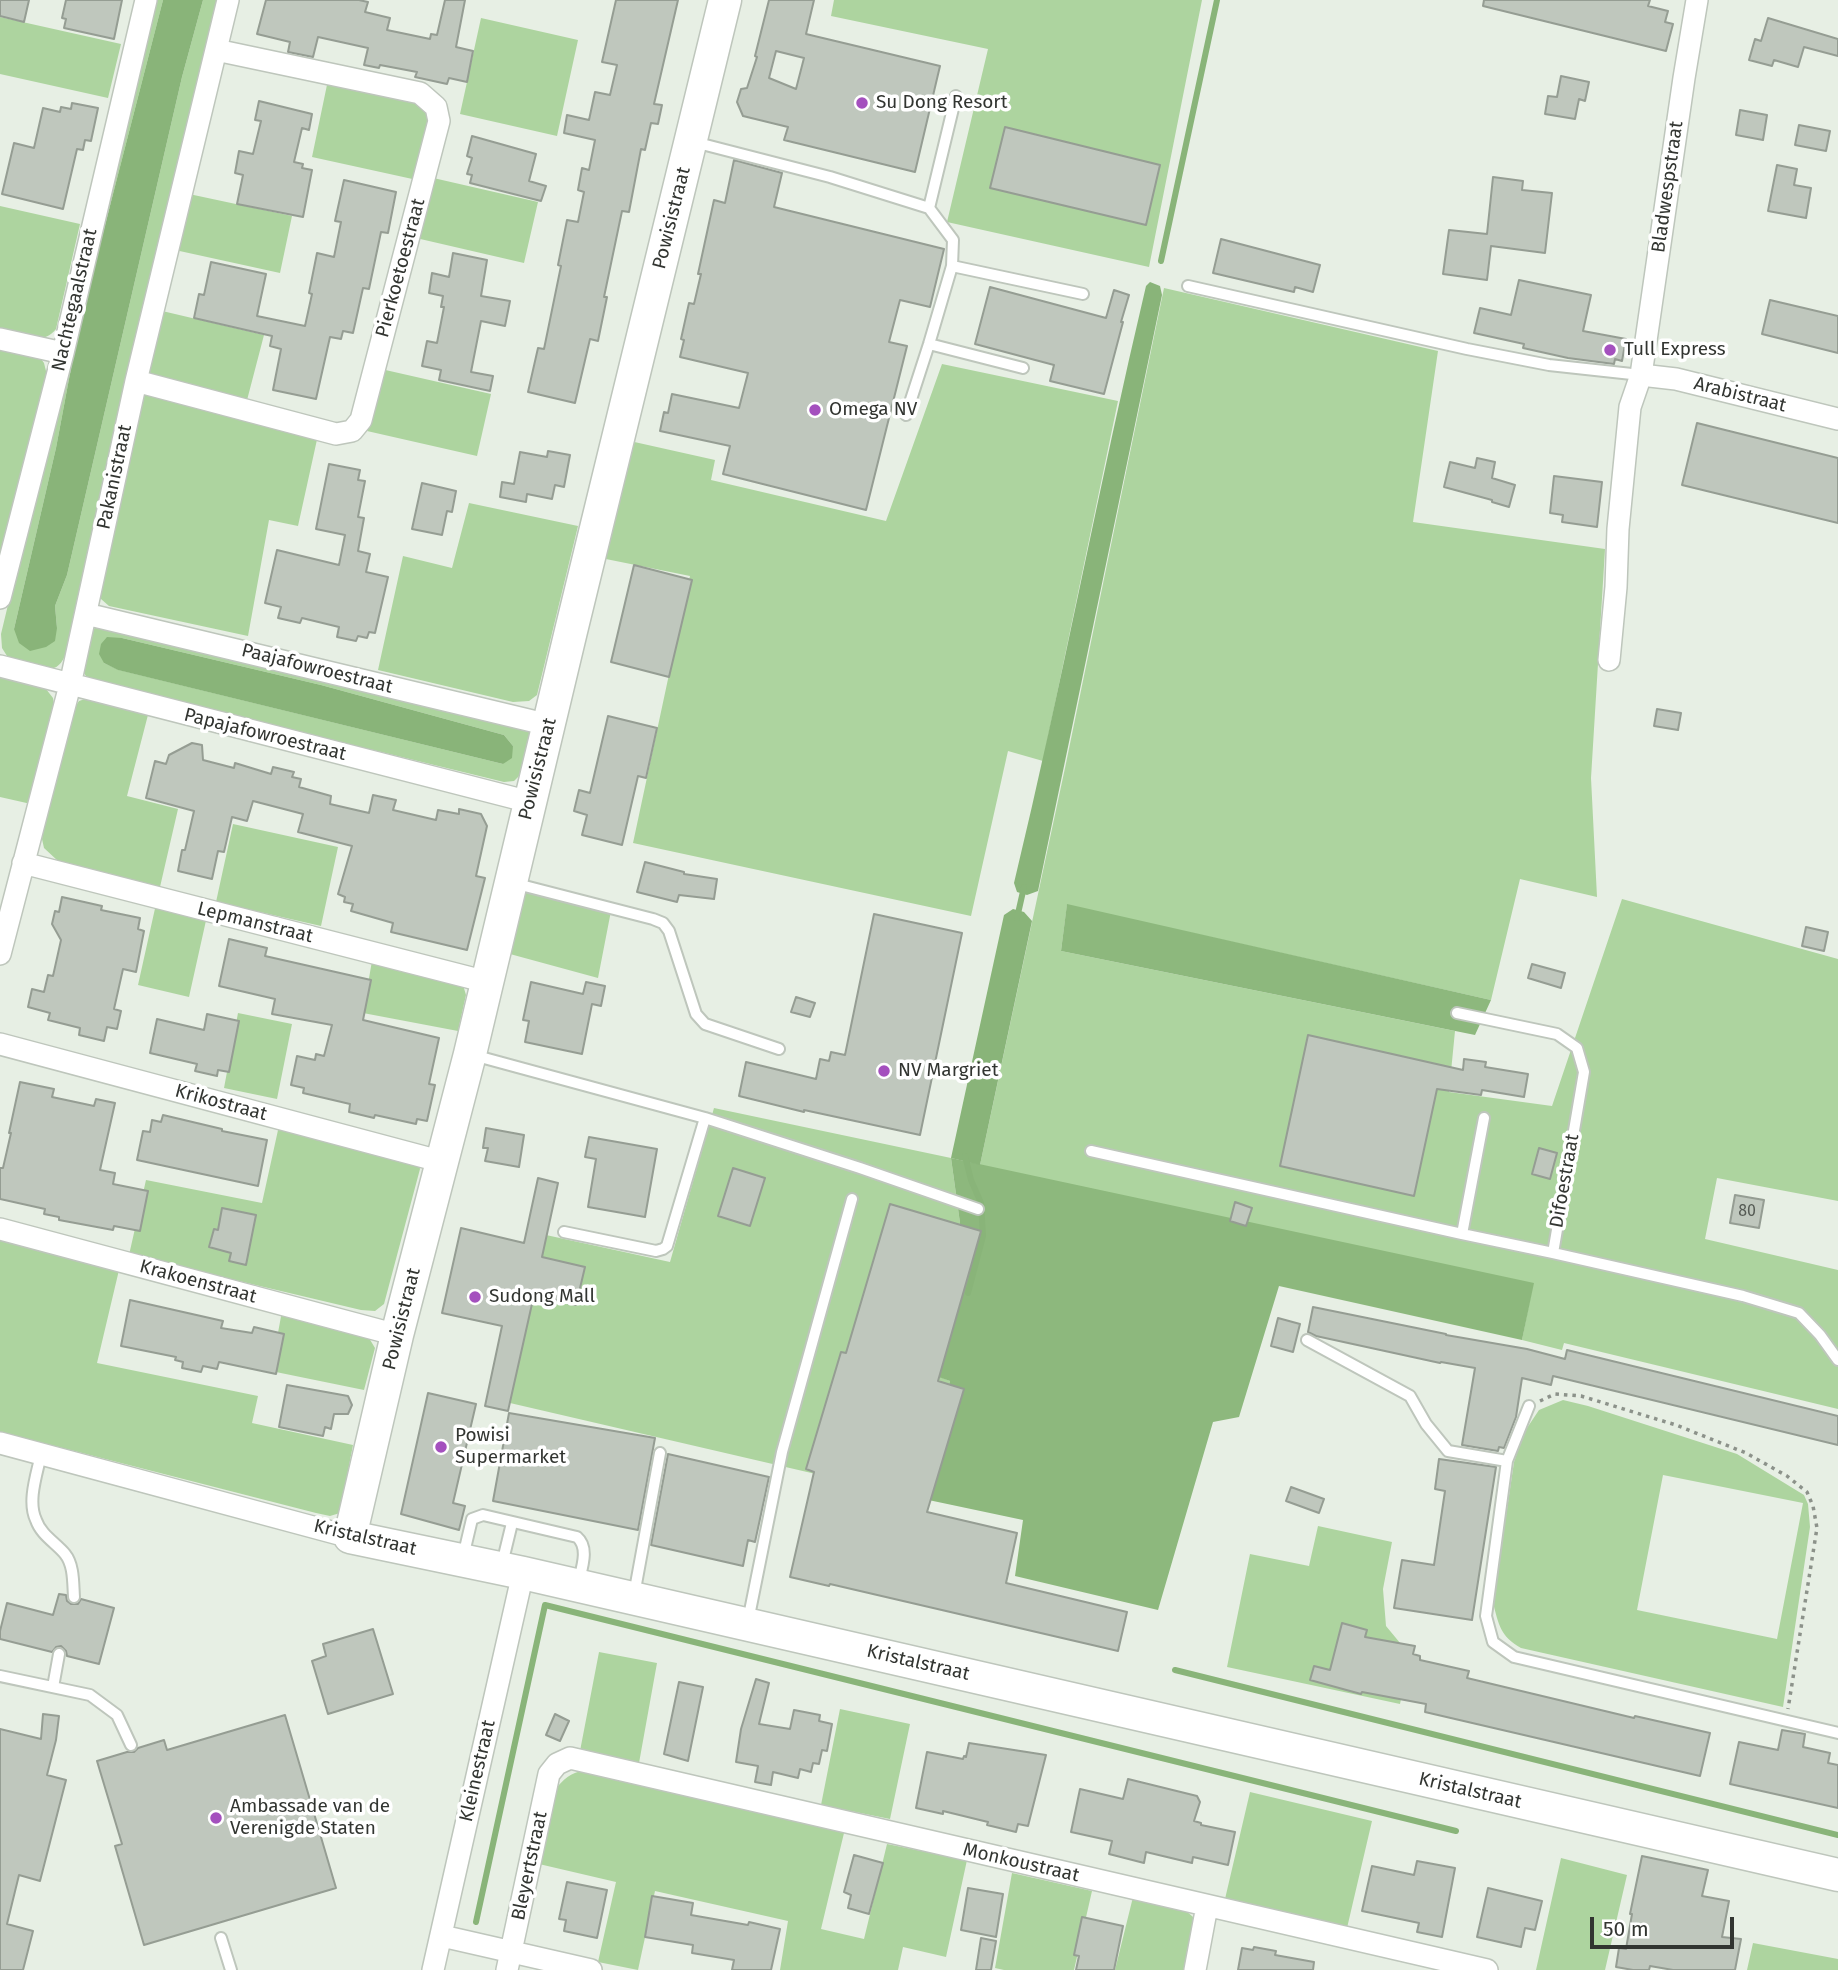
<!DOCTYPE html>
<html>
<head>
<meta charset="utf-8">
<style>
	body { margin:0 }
	#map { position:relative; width:1838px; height:1970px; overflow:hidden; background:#e7efe4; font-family:"Fira Sans",sans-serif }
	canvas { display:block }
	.scale { position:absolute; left:1590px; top:1917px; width:144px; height:32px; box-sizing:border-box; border:4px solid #323531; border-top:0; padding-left:9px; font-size:21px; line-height:24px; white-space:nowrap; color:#323531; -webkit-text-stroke:5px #fff; paint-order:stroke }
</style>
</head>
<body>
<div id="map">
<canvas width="1838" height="1970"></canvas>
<div class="scale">50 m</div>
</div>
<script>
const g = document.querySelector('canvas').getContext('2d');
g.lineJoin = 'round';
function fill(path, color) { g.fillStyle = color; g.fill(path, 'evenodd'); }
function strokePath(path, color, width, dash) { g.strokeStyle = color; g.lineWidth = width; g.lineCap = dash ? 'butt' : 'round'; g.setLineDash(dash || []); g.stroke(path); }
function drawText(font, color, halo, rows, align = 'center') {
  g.font = font + ' "Fira Sans",sans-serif'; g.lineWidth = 7; g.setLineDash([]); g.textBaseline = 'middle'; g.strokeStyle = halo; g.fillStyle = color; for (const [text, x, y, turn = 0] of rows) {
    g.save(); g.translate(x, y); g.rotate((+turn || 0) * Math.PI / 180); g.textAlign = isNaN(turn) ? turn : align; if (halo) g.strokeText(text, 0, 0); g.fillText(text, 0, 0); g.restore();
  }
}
fill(new Path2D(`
	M153 0H163L79 326 56 448 14 629 57 628 55 606 67 575 182 77 203 0H219L67 651C59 673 49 671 29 665 21 662 14 660 7 656L2 648 1 634Z
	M834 0H1202L1149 267 947 222 988 49 831 16Z
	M0 17 121 44 108 98 0 74Z
	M481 18 578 40 557 136 460 114Z
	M328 80 414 97 428 110 430 121 417 180 312 157Z
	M429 177 538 202 524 263 416 238Z
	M189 194 292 216 280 273 175 250Z
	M0 206 80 224 56 329C42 347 19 335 0 330Z
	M1164 288 1438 351 1413 522 1605 549 1591 778 1597 897 1520 879 1491 1000 1067 905 1061 951 1455 1031 1449 1092 1552 1106 1622 899 1838 959V1201L1717 1178 1705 1239 1838 1270V1409L1564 1343 1562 1350 1522 1340 1533 1284 980 1165 1065 768Z
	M158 310 264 335 246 404 147 376Z
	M0 344 39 356 44 363 47 375 0 569Z
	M942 364 1118 401 1043 761 1008 751 971 916 633 843 690 576 596 557 621 439 715 460 711 480 886 521Z
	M381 369 491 394 477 456 367 431Z
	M152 392 318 435 298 526 269 520 248 636 109 606 101 599 100 588 140 400 145 395Z
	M469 503 578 526 537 695 529 701 513 702 378 670 403 556 452 568Z
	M96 627 526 724 530 732 521 774 514 781 504 782 98 683 86 676 80 667 90 632ZM122 638 321 685 504 735 513 746 503 764 119 670 104 663Z
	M0 676 46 689 53 698 55 710 31 804 0 797Z
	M88 698 149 711 127 796 178 809 160 887 58 861 44 848 42 839 43 829 73 710 79 701Z
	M233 824 338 847 321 926 216 902Z
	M520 887 611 911 598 978 499 951Z
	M156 904 207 916 189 997 138 985Z
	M373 955 463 985 466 995 458 1031 363 1013Z
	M238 1013 292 1024 277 1099 224 1088Z
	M714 1108 951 1158 960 1223 936 1375 950 1381 919 1498 510 1403 546 1235 670 1262Z
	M280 1121 418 1159 420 1169 384 1304 375 1311 361 1310 129 1255 146 1180 262 1203Z
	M0 1238 119 1270 97 1363 258 1396 252 1423 353 1445 340 1513 330 1516 316 1513 0 1432Z
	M282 1311 369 1338 375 1348 364 1390 271 1371Z
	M1563 1400 1588 1406 1737 1454 1804 1495 1808 1504 1810 1527 1783 1707 1521 1648C1500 1636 1499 1625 1493 1603L1514 1462 1523 1434 1539 1410ZM1663 1475 1803 1503 1777 1639 1637 1610Z
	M1318 1526 1392 1542 1383 1589 1386 1626 1410 1655 1400 1704 1227 1667 1250 1554 1309 1566Z
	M599 1652 657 1663 639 1763 580 1751Z
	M840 1709 910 1724 890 1819 821 1805Z
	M589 1770 844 1833 821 1929 864 1939 887 1844 967 1860 946 1957 903 1947 898 1970H780L788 1921 655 1891 638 1970 598 1962 616 1882 539 1864 557 1787C567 1776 574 1771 589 1770Z
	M1250 1792 1372 1821 1347 1928 1225 1899Z
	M1561 1858 1627 1875 1605 1970H1536Z
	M1012 1873 1092 1891 1074 1970H1004L995 1968Z
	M1133 1897 1184 1909 1193 1917 1194 1933 1185 1970H1115Z
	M1753 1943 1838 1959V1970H1747Z`), '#add49f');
fill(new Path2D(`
	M1067 904 1491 1000 1475 1035 1061 951Z
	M951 1158 1534 1283 1522 1340 1279 1286 1239 1417 1213 1422 1158 1610 1015 1576 1023 1520 919 1498 950 1381 936 1376 960 1223Z`), '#8db87d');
fill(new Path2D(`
	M163 0H203L182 77 67 575 55 606 57 628 55 641 46 647 30 651 19 643 14 629 56 448 79 326Z
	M1150 282 1160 286 1162 295 1038 891 1027 895 1017 892 1014 883C1062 685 1099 484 1146 286Z
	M107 637 122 638 321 685 504 735 513 746 512 758 503 764 118 670 104 663 99 654 101 644Z
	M1013 909 1024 912 1032 921 980 1165 951 1158 1004 915Z`), '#89b479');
strokePath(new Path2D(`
	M1161 261 1217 0
	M1017 918 1024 887
	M965 1156 971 1180 981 1203 983 1236 968 1293
	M1175 1670 1838 1835
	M476 1922 545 1605 1456 1831`), '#89b479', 6);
const building = new Path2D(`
	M0 0H29L24 22 0 16Z
	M66 0H122L114 39 64 28 66 19 62 18Z
	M266 0H359L368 2 365 12 390 18 387 30 430 39 431 34 437 35 445 0H465L456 47 473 51 467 82 449 78 447 84 415 77 417 72 380 65 379 68 364 65 368 48 318 37 313 57 288 52 290 42 257 34Z
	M616 0H678L654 104 662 105 658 124 651 123 645 150 641 149 629 212 622 211 604 297H607L598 341 590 339 575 403 528 392 538 348 544 349 561 266 558 265 567 220 578 222 584 192 578 190 582 168 589 170 595 140 564 133 567 115 589 120 595 92 610 95 617 65 602 62Z
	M769 0H814L806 34 940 66 915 172 784 140 788 127 743 116 737 102 741 89 747 88 757 57 755 56ZM776 51 804 58 796 89 769 78Z
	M1484 0H1650L1648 6 1668 11 1665 22 1673 24 1666 51 1483 6Z
	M1768 18 1838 39V56L1804 47 1798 67 1774 60 1772 66 1749 60 1755 39 1761 41Z
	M1561 76 1589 82 1585 101 1579 99 1575 119 1545 114 1548 96 1557 97Z
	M259 101 312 114 309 130 302 128 294 162 303 164 302 168 312 170 303 217 237 204 243 175 235 173 239 151 253 154 261 121 255 120Z
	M72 103 98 108 91 141 85 140 83 150 77 149 63 209 2 194 14 143 34 148 43 108 60 112 61 107 71 109Z
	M1740 110 1767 115 1763 140 1736 135Z
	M1799 125 1830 131 1826 151 1795 145Z
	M1005 127 1160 165 1146 225 990 188Z
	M472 136 536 154 529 181 546 186 541 201 470 183 472 175 467 174 472 158 467 156Z
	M734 160 782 173 774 207 944 249 930 307 900 300 889 342 907 346 866 510 723 474 730 446 660 431 664 412 668 413 672 394 739 408 748 373 680 357 684 340 681 339 689 303 694 304 701 274H698L714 200 725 203Z
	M1777 165 1797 169 1794 185 1811 188 1806 218 1768 211Z
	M1493 177 1523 181 1522 190 1552 193 1545 253 1491 246 1487 280 1443 274 1449 230 1487 234Z
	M344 180 396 192 388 233 381 232 369 289 363 288 353 333 343 331 341 339 330 337 316 399 273 390 281 349 270 346 272 336 194 318 199 294 204 295 211 262 266 274 257 316 305 326 312 294 309 293 317 253 334 257 341 222 335 221Z
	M1221 239 1320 265 1313 292 1295 287 1294 292 1213 273Z
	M453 253 487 260 481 296 510 301 505 326 481 321 471 372 493 376 490 391 439 380 441 370 422 366 427 341 437 343 444 307H441L443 296 429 293 432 273 449 277Z
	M1519 280 1591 295 1583 331 1626 339 1622 361 1615 359 1614 364 1568 358 1523 348 1524 344 1474 333 1480 308 1511 315Z
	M990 287 1106 318 1114 290 1129 295 1121 322H1123L1104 394 1050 381 1054 365 975 344Z
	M1770 300 1838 316V353L1762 334Z
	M1697 423 1838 458V523L1682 485Z
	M548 451 570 455 564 487 555 485 552 499 527 494 526 502 500 497 502 482 514 484 520 452 547 457Z
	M1477 458 1495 462 1492 478 1515 485 1509 507 1492 502V500L1444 487 1450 462 1475 468Z
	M329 464 360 470 358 480 365 481 358 517 364 518 358 551 370 554 366 572 388 577 375 633 369 632 367 638 358 636 356 641 337 637 339 627 302 618 300 623 278 618 281 607 265 603 277 550 339 565 345 535 316 529Z
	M1554 476 1602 482 1597 527 1562 522 1563 515 1550 513Z
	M422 483 456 491 452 512 447 511 442 535 412 529Z
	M634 565 692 580 669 677 611 662Z
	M1657 709 1681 713 1678 730 1654 726Z
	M608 716 657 728 646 778 638 776 622 845 582 835 587 815 574 811 579 790 590 793Z
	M192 743 202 745 203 760 234 768 235 763 271 774 273 767 294 772 292 777 301 779 299 787 331 796 330 804 369 813 373 795 396 800 393 810 436 820 438 810 459 814V809L481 814 487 826 476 876 485 878 467 950 391 932 393 923 351 911 353 904 344 902 345 897 338 894 352 846 298 832 303 814 253 801 247 821 232 817 224 852 218 851 212 879 178 871 182 850H185L194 811 146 798 155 761 166 764 169 755Z
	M645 862 684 872V874L717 879 714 899 679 895 677 902 637 892Z
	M62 897 102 906 101 910 140 918 138 929 144 931 136 972 123 969 114 1009 121 1011 117 1029 107 1027 104 1041 79 1035 80 1028 48 1020 50 1013 28 1007 32 989 44 992 48 975 53 976 61 940 52 924 55 911 59 912Z
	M874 914 962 933 920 1135 804 1110V1112L739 1096 746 1062 816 1079 820 1059 829 1061 831 1052 845 1055Z
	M1806 927 1828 932 1824 951 1802 946Z
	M229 939 267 948 265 956 371 980 363 1020 439 1038 429 1084 435 1085 427 1121 417 1119 416 1124 375 1115 374 1118 349 1112 350 1104 303 1093 304 1088 291 1085 297 1056 315 1060 316 1054 324 1056 332 1025 272 1014 275 999 219 986Z
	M1532 964 1565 973 1561 988 1528 978Z
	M531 982 583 994 586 982 605 986 601 1006 592 1004 582 1054 525 1042 529 1021 523 1020Z
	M796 997 815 1003 810 1017 791 1012Z
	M207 1014 239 1021 229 1072 218 1070 217 1076 195 1071 197 1064 150 1053 157 1019 204 1030Z
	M1308 1035 1463 1070 1464 1059 1486 1062 1485 1067 1528 1074 1524 1097 1482 1090 1481 1095 1437 1089 1414 1196 1280 1166Z
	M20 1082 54 1089 52 1097 94 1106 96 1099 115 1103 100 1170 115 1173 113 1184 148 1191 140 1231 114 1226 113 1230 59 1220V1217L44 1214 45 1209 0 1199V1168H3L11 1133H9Z
	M163 1115 222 1129V1131L267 1140 258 1186 137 1160 143 1131 150 1132 152 1120 161 1122Z
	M486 1128 524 1135 519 1167 485 1161 488 1148H483Z
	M589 1137 657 1149 645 1217 588 1207 596 1159 585 1157Z
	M1539 1148 1557 1153 1550 1179 1532 1174Z
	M733 1168 765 1178 750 1226 718 1216Z
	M538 1178 558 1183 542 1257 585 1267 576 1305 534 1295 508 1411 485 1406 502 1326 442 1313 461 1228 524 1243Z
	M1735 1195 1764 1200 1759 1228 1730 1223Z
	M1235 1202 1252 1208 1246 1226 1230 1221Z
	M890 1204 981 1231 938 1381 964 1389 927 1512 1017 1533 1006 1583 1127 1612 1118 1651 830 1584 829 1586 790 1577 814 1472 806 1469 841 1352 846 1353Z
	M222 1208 256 1215 246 1265 229 1261 231 1253 209 1247 214 1229 218 1230Z
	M130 1300 223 1321 221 1328 252 1333 254 1327 284 1334 276 1374 219 1362 217 1369 203 1366 201 1372 182 1368 183 1362 175 1360 176 1357 121 1346Z
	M1313 1307 1446 1334V1335L1527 1349 1565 1359 1567 1350 1838 1416V1445L1553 1376 1551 1385 1522 1378 1516 1417 1504 1448 1499 1447 1498 1451 1462 1445 1475 1368 1441 1362 1440 1363 1316 1336 1308 1332Z
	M1278 1318 1300 1324 1293 1352 1271 1346Z
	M287 1385 348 1396 352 1405 348 1414H334L331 1429 325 1427 323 1436 279 1427Z
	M428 1393 476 1404 453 1503 465 1506 459 1530 401 1514Z
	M509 1413 655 1438 638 1530 493 1501Z
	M668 1454 769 1477 755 1542 748 1540 743 1566 651 1545Z
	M1439 1459 1496 1467 1472 1620 1394 1608 1402 1560 1434 1565 1445 1491 1435 1489Z
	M1291 1487 1324 1499 1319 1513 1286 1501Z
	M59 1594 66 1595 67 1601 71 1604H78L81 1599 114 1608 99 1664 67 1656 66 1651 61 1646 56 1647 52 1652 0 1639V1631L7 1603 53 1615Z
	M1342 1623 1367 1630 1365 1637 1415 1646 1413 1654 1420 1656V1660L1469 1671 1467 1678 1634 1718 1635 1716 1710 1733 1700 1776 1425 1712 1426 1704 1362 1692 1361 1694 1310 1680 1314 1666 1330 1670Z
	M373 1629 393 1694 328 1714 312 1661 326 1656 323 1644Z
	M756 1679 769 1683 759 1724 790 1729 794 1710 820 1715 819 1721 832 1724 827 1751 822 1750 819 1764 813 1763 811 1772 800 1769 798 1778 773 1772 771 1785 755 1782 758 1766 736 1762 741 1729Z
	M679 1682 703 1687 688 1761 664 1754Z
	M43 1714 59 1716 56 1740 47 1775 66 1780 40 1881 19 1875 7 1924 33 1931 23 1970H0V1729L41 1739Z
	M555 1714 569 1721 560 1741 546 1735Z
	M285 1715 336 1888 144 1945 115 1846 122 1844 97 1761 127 1752H134L138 1748 164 1740 167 1750Z
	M1782 1730 1805 1734 1803 1747 1830 1753 1828 1763 1838 1765V1808L1730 1784 1739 1742 1778 1750Z
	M969 1743 1046 1755 1028 1826 1018 1824 1016 1832 987 1825 988 1822 943 1811V1814L916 1808 927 1752 963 1759 964 1756 966 1757Z
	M1128 1779 1197 1796 1200 1802 1194 1821 1201 1823V1825L1235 1832 1228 1865 1193 1857 1192 1863 1146 1852 1144 1863 1109 1854 1112 1841 1071 1832 1080 1789 1123 1799Z
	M854 1855 883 1863 869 1914 848 1908 851 1895 844 1892Z
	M1642 1856 1708 1870 1702 1896 1729 1901 1722 1937 1741 1939 1735 1970H1673L1650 1966 1649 1970H1633L1616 1967 1619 1948 1626 1949 1632 1914H1630Z
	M1417 1861 1455 1868 1442 1937 1417 1932 1419 1923 1362 1911 1372 1866 1414 1875Z
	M567 1882 607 1890 597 1938 564 1931 566 1920 559 1919Z
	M968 1888 1003 1894 996 1937 961 1930Z
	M1488 1888 1542 1901 1535 1930 1525 1928 1521 1947 1477 1937Z
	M652 1896 693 1903 691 1915 748 1925 749 1922 780 1929 771 1970H732L734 1960 692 1953 693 1945 645 1937Z
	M1082 1917 1123 1926 1114 1970H1076L1079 1956 1074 1955Z
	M981 1938 996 1941 991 1970H976Z
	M1254 1947 1276 1951 1275 1955 1314 1962 1313 1970H1238L1242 1948 1253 1950Z`);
fill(building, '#bfc7bd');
strokePath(building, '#959d93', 2);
const lane = new Path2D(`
	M694 142 830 177 929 208 953 240 952 266 929 344 906 415
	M929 208 956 96
	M952 266 1083 294
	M1188 286 1467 349 1549 365 1641 375
	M929 344 1023 368
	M513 883 653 919 663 923 669 931 696 1014 705 1024 779 1049
	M1457 1013 1557 1034 1577 1048 1584 1072 1553 1253 1743 1296 1799 1313 1820 1335 1838 1360
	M473 1055 705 1118 667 1246 663 1249 656 1251 564 1232
	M705 1118 860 1168 978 1209
	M1484 1118 1462 1234 1553 1253
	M1091 1151 1462 1234
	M1307 1340 1410 1396 1426 1424 1448 1451 1507 1461
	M1529 1406 1507 1461 1486 1616 1493 1642 1514 1657 1838 1733
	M41 1454C37 1474 27 1501 36 1520 41 1535 56 1543 65 1554 74 1565 73 1583 74 1597
	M463 1557 472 1519 483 1515 577 1537C590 1548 581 1570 578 1584
	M502 1564 512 1523
	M634 1595 660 1453
	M748 1621 782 1452 852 1199
	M0 1676 90 1695 117 1715 131 1745
	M53 1687 59 1654
	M221 1938 231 1970`);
const street = new Path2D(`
	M0 339 63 353
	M1641 375 1676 379 1838 419
	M136 381 336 434 352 431 361 420 439 121 436 107 420 93 216 50
	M0 598 63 353 146 0
	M86 614 549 725
	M1609 660 1616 587 1618 529 1630 407 1641 375 1684 78 1697 0
	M0 666 530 802
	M23 863 487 982
	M0 954 70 685 136 381 228 0
	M0 1044 443 1162
	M0 1229 397 1335
	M0 1443 350 1537
	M442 1936 591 1970
	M433 1970 523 1573
	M507 1970 549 1774 557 1764 570 1758 1487 1970
	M1195 1970 1207 1906`);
const secondary = new Path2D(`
	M725 0 571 631 470 1054 397 1335 350 1537 523 1573 1838 1875`);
strokePath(lane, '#bec6bc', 14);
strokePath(street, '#bec6bc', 24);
strokePath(secondary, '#bec6bc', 35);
strokePath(new Path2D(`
	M1540 1401 1555 1394 1581 1396 1676 1425 1746 1453 1787 1476 1807 1492 1813 1506 1817 1528 1788 1709`), '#8c928a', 3.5, [3.5, 5]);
strokePath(lane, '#fff', 10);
strokePath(street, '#fff', 21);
strokePath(secondary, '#fff', 32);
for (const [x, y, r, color] of [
	[862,103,7,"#a450be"],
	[1610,350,7,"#a450be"],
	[815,410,7,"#a450be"],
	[884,1071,7,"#a450be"],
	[475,1297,7,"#a450be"],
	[441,1447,7,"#a450be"],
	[216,1818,7,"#a450be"]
]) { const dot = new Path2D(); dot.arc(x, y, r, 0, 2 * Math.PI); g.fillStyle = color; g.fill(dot); strokePath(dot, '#fff', 2.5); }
drawText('16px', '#555a54', null, [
	["80",1747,1212]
]);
drawText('19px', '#323531', '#fff', [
	["Su Dong Resort",876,103],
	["Tull Express",1624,350],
	["Omega NV",829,410],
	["NV Margriet",898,1071],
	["Sudong Mall",489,1297],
	["Powisi",455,1436],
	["Supermarket",455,1458],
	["Ambassade van de",230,1807],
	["Verenigde Staten",230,1829]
], 'left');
drawText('19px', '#323531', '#fff', [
	["Bladwespstraat",1668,187,-82],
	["Powisistraat",672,218,-76],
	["Pierkoetoestraat",401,268,-75],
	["Nachtegaalstraat",75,300,-77],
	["Arabistraat",1740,395,14],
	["Pakanistraat",115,477,-78],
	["Paajafowroestraat",317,669,14],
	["Papajafowroestraat",265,735,14],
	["Powisistraat",538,769,-76],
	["Lepmanstraat",255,923,14],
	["Krikostraat",221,1103,15],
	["Difoestraat",1565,1181,-80],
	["Krakoenstraat",198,1282,15],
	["Powisistraat",402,1319,-76],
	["Kristalstraat",365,1538,13],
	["Kristalstraat",918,1663,13],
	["Kleinestraat",478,1771,-77],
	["Kristalstraat",1470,1791,13],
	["Monkoustraat",1021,1863,13],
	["Bleyertstraat",530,1866,-78]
]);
</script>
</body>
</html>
